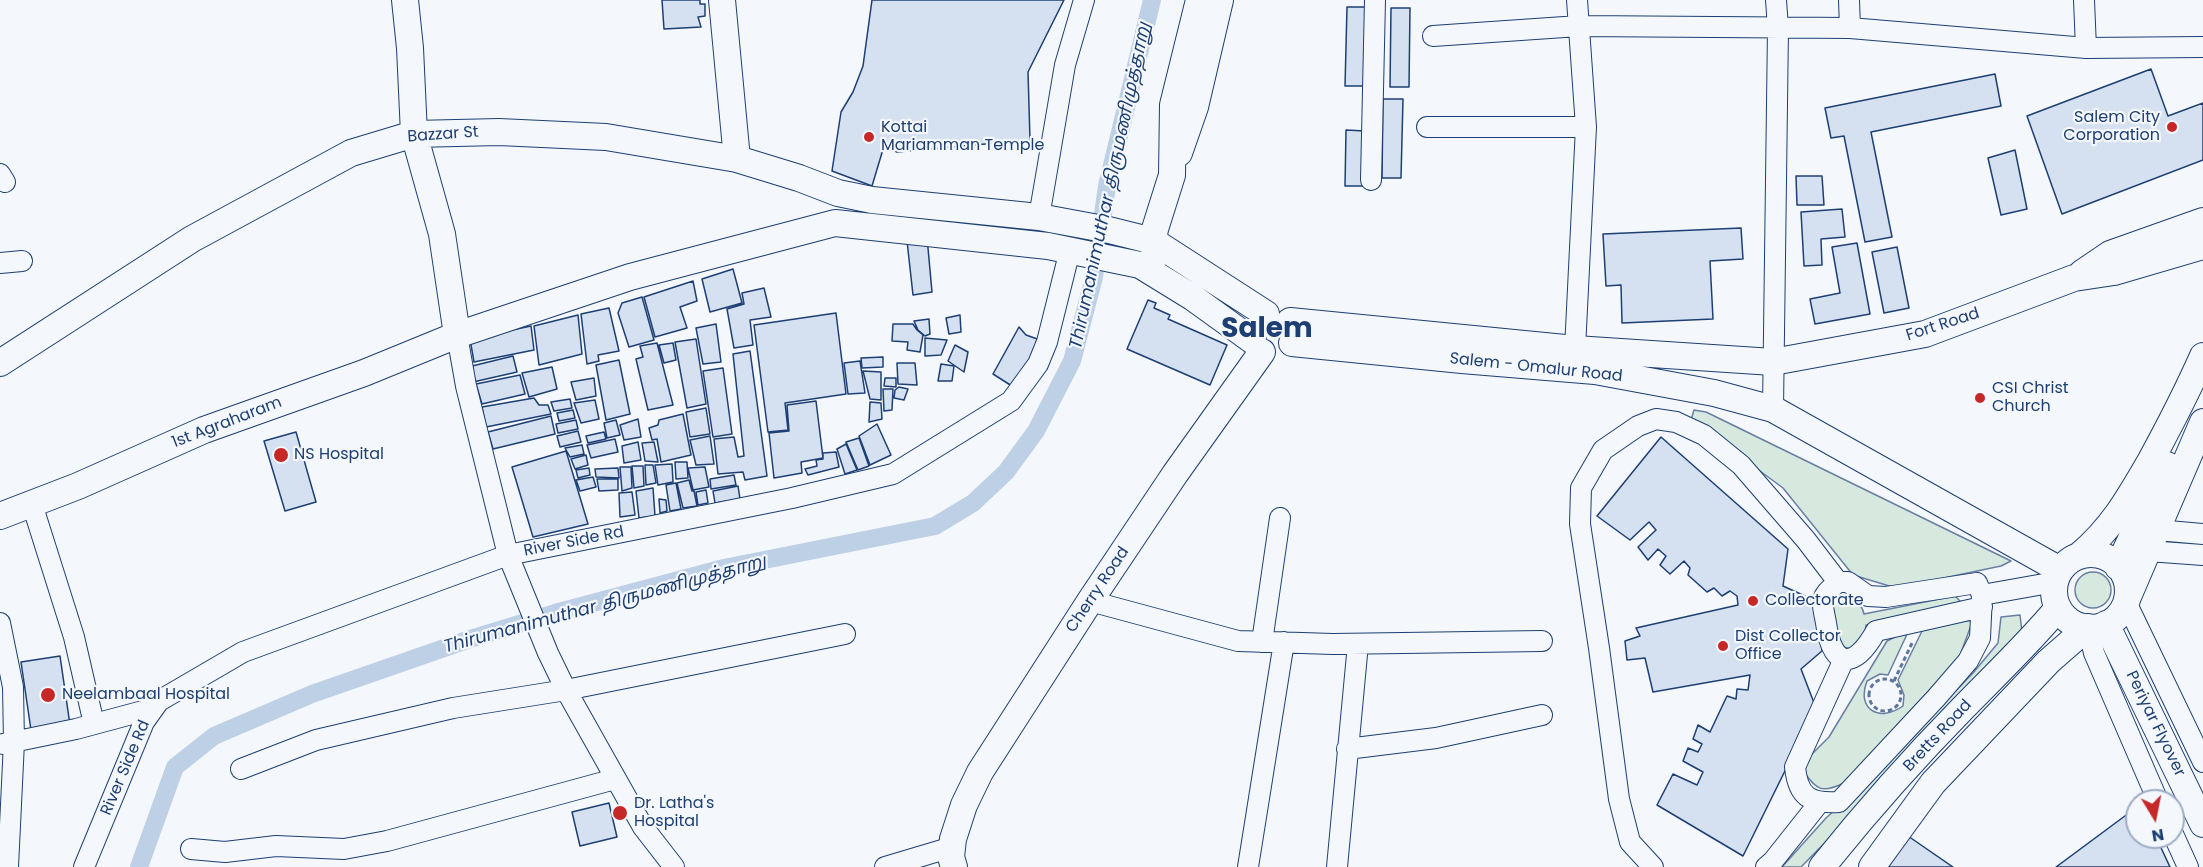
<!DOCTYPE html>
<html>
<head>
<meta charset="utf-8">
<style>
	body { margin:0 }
	#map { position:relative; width:2203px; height:867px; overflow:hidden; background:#f4f7fb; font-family:Poppins,sans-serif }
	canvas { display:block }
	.north { position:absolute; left:2125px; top:789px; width:60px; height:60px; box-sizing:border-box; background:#f4f7fb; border:2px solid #9eadc5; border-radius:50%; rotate:170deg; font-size:16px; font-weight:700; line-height:24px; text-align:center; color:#1d3f73 }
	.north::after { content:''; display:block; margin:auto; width:21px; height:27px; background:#c62828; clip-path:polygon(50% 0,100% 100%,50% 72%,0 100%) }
</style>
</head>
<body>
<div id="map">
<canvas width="2203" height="867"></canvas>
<div class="north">N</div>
</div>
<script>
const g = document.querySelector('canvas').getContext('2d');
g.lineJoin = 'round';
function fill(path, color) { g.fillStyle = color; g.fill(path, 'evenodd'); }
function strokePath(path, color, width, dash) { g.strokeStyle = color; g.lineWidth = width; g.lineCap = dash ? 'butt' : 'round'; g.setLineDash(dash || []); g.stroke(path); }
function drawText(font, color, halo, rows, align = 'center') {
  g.font = font + ' Poppins,"Noto Sans Tamil",sans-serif'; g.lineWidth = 4.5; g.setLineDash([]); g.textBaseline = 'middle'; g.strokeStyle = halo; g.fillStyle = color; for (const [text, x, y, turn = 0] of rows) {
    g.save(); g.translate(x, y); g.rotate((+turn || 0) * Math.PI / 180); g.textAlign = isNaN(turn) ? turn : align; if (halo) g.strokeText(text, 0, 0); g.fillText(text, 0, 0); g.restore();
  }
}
const green = new Path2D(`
	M1694 410 1706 412 2011 561 2001 566 1896 588 1853 575 1783 488 1691 420Z
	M2075 590a18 18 0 1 1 36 0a18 18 0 1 1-36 0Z
	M1846 595C1855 599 1862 604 1864 614L1955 596 1961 602 1960 606 1866 625 1864 641 1850 649 1841 646 1836 641 1831 600Z
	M2020 615 2023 641 1801 867H1782L1826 818 1875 774 1973 673 1998 643 2001 617Z
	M1973 620 1959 658 1844 783C1823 793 1817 791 1804 772L1805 764 1810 756 1829 737 1887 641 1909 630 1888 675 1880 674 1867 681C1856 709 1879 723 1903 706L1904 695 1898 680 1924 627Z`);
fill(green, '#d7e8df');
strokePath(green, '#687fa3', 1.5);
strokePath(new Path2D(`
	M139 867 175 767 214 736 312 694 473 638 555 613 724 568 935 526 973 503 1006 472 1036 431 1072 361 1094 277 1107 186 1152 0`), '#bed0e5', 18);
const building = new Path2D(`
	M662 0H700V4H705V16L698 17 701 27 664 29Z
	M872 0H1064L1028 72 1030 140 897 152 884 146 872 186 832 171 841 112 853 92 863 66Z
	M1347 7H1367L1365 86H1345Z
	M1391 8H1410L1409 87H1390Z
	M2151 69 2168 116 2203 103V160L2062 214 2027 116Z
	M1995 74 2001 106 1871 132 1892 237 1865 242 1844 136 1831 138 1825 108Z
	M1383 99H1403L1401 178H1382Z
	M1346 130 1365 131V186H1345Z
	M2015 150 2027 209 2001 215 1988 158Z
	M1796 176H1822L1824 205H1797Z
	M1842 209 1845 237 1821 239 1822 265 1804 266 1801 212Z
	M1741 228 1743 259 1710 261 1713 319 1622 323 1621 285 1606 286 1603 234Z
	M927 237 932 292 913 295 907 241Z
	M1857 243 1870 314 1815 324 1810 299 1840 293 1832 247Z
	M1897 247 1909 308 1884 313 1872 252Z
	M733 269 742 303 710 312 702 279Z
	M693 281 697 301 680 307 687 328 655 337 644 297Z
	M764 288 771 317 750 320 753 345 734 348 727 309 744 304 742 293Z
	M642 297 654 340 629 347 618 313 622 303Z
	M1148 300 1156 303 1154 308 1170 315 1168 319 1227 345 1210 385 1127 349Z
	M609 308 619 351 598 355 599 361 587 364 581 314Z
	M836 313 846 394 785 403 788 430 768 432 754 325Z
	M578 315 582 354 539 365 534 326Z
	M960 315 961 332 949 334 946 318Z
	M929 319 930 334 925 336 918 330 914 321Z
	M716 324 721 362 703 364 696 328Z
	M893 324H913L917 330 923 335 920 352 907 350 908 342 892 341Z
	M531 326 534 350 474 362 470 339Z
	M1019 327 1026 335 1043 341 1015 388 993 374Z
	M925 338 947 340 941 355 925 356Z
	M696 339 706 404 687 408 675 342Z
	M657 343 673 405 648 410 636 359 643 357 640 346Z
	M673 343 676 360 664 363 659 345Z
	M955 345 968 352 964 372 948 361Z
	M750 351 767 476 745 480 743 472 718 474 714 439 734 437 738 457 744 456 733 354Z
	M513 356 517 372 473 382 468 367Z
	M883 357V367L862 368 861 358Z
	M619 360 630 414 606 420 596 365Z
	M860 361 865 393 848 394 844 363Z
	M897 363H915L917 385 898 384Z
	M941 364 954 366 952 381H938Z
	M552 367 557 389 529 397 522 373Z
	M723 368 732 434 713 437 703 371Z
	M863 371 881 372V400L870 399Z
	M520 375 525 394 482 404 476 384Z
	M594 378 596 396 576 400 571 382Z
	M885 378H896V387L884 386Z
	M899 387 908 389 904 400 894 398 895 390Z
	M883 389H893L892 410 884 411Z
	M534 398 539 405H548L551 414 486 427 482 407Z
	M570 399 572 408 554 411 551 402Z
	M595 400 599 419 581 423 574 403Z
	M816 401 823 458 801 462 802 473 774 478 769 433 789 431 787 405Z
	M870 402 881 403 882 419 869 422Z
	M706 408 710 434 690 437 686 412Z
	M573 410 575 418 559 421 557 413Z
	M683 414 691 455 661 462 657 439 652 440 649 428 658 425 659 420Z
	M551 416 555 434 493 449 488 432Z
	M638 419 641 437 624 440 620 425Z
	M576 420 578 429 558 433 556 424Z
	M616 420 620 435 607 438 604 423Z
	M877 424 891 455 870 465 859 436Z
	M578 431 581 442 560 447 557 436Z
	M296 432 316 502 285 511 264 441Z
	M604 432 606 439 588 443 586 436Z
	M710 436 714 464 696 465 690 440Z
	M1661 437 1788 549 1783 586 1816 601 1822 651 1801 669 1816 708 1743 856 1657 805 1673 774 1697 785 1703 772 1683 761 1688 748 1698 752 1702 744 1693 739 1698 725 1710 732 1727 696 1736 699 1737 689 1748 690 1750 675 1653 692 1645 658 1627 660 1625 641 1640 636 1636 628 1738 605 1737 596 1730 591 1722 596 1714 588 1707 592 1688 575 1690 568 1684 561 1670 574 1660 565 1666 556 1658 549 1648 560 1638 547 1656 530 1649 522 1630 540 1597 516Z
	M859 438 869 466 858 470 846 442Z
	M615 439 618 452 591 458 587 445Z
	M638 442 641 460 624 463 622 446Z
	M654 442 658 462 645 461 642 443Z
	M846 444 857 470 845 474 837 449Z
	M582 445 584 454 570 457 565 448Z
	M566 451 588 524 533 537 512 467Z
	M836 452 839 467 808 475 805 469 817 466 816 460 823 459V453Z
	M586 455 588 465 575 469 571 459Z
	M675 462H687L688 478 676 479Z
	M672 464 673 482 658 485 655 465Z
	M645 465H653L656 483 646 485Z
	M632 466H643L644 486 634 488Z
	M620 467H631L632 488 622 491Z
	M705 467 709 487 693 490 688 468Z
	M589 468 590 475 578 478 576 470Z
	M618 468 619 478 596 477 595 469Z
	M734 475 736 485 711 489 710 479Z
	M593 477 596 487 580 491 576 480Z
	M597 479H618V490L599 491Z
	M689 480 692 491H694L697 506 683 508 677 483Z
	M676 483 681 509 670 511 666 485Z
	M738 486 740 499 715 503 713 491Z
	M653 488 655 516 639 518 636 491Z
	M706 490 708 503 698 505 696 492Z
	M632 492 635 515 620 517 619 493Z
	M659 499 666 500 667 511 660 513Z
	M60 656 70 725 31 730 21 662Z
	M609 803 617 837 580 846 572 812Z
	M2137 807V837H2156L2170 867H2056Z
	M1908 836 1953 867H1885Z`);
fill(building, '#d5e0f0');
strokePath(building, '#1d3f73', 1.5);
const minor = new Path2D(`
	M1849 0 1850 28
	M2084 0 2086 48
	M1433 36 1579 26 1850 28 2086 48 2203 47
	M1427 127H1586
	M0 174 5 182
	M1371 180 1375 0
	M1039 217 1065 65 1084 0
	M0 263 22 261
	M457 335 466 386 508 555 548 653 566 690 643 827 674 867
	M1575 349 1586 127 1577 0
	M1773 409 1778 28 1776 0
	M32 504 74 637 94 724
	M2157 530 2203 534
	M2148 551 2203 555
	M1982 595 2055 582
	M1090 601 1238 641 1333 644 1542 641
	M2126 602 2203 762
	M0 623 13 687 14 742 8 867
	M2088 627 2094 653 2158 801
	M1262 642 1280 518
	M1844 659 1795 767C1798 797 1810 804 1839 802L1936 698 1968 661 1980 638 1982 595 1977 583 1886 597 1868 596 1848 582H1838C1832 588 1825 592 1823 600 1822 607 1825 616 1826 623 1832 668 1854 671 1876 631L1982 607
	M3 744 76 729 154 708
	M1347 749 1436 738 1542 715
	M241 769 316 740 453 708 566 690 845 634
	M2173 834 2188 867
	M191 849 225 852 276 846 344 849 387 841 615 779
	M84 867 144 722 159 701 243 652 508 555 792 498 893 474 1011 401 1038 364 1047 342 1070 250
	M885 867 952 847
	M1248 867 1284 642
	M1337 867 1358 644
	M1653 867 1630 842 1619 799 1599 648 1580 524 1581 488 1603 450 1638 426 1656 419 1676 422 1704 435 1741 465 1806 540 1838 582
	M1766 867 1773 861 1819 803`);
const major = new Path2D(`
	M405 0 410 48 414 134 442 234 457 335
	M722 0 737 159
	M1179 153 1195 107 1220 0
	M1155 256 1153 241 1155 229 1172 175 1173 105 1199 0
	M2082 273 2110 254 2203 221
	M1290 321 1575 349 1773 362 1925 334 2074 278 2114 272 2203 246
	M1292 343 1462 360 1595 371 1714 393 1773 409 2060 570
	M0 363 192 239 351 153 414 134 499 132 606 137 737 159 799 178 838 193 872 200 1039 217 1109 230 1153 241 1266 314
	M0 516 78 486 204 430 364 373 457 335 630 277 835 223 1048 246 1140 265 1192 297 1253 341
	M2054 591a37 37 0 1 1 74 0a37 37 0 1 1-74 0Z
	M2079 556C2113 527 2129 498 2151 460 2170 425 2187 392 2203 356
	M2118 567 2161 475 2167 465
	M2127 599 2203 422
	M2106 624 2203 824
	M954 867 951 857 953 839 964 805 980 772 1090 601 1175 474 1262 352
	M1822 867C1866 812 1913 759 1963 708 1995 675 2028 644 2058 608
	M1872 867 1933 783 2049 661 2088 627`);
strokePath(minor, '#1d3f73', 22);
strokePath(major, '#1d3f73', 28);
strokePath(new Path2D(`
	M1869 695a16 16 0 1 1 32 0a16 16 0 1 1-32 0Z
	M1894 681 1913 641`), '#5e769c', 3, [4.5, 3]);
strokePath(minor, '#f4f7fb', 20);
strokePath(major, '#f4f7fb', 26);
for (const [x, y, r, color] of [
	[2172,127,6,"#c62828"],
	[869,137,6,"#c62828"],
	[1980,398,6,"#c62828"],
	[281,455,8,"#c62828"],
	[1753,601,6,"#c62828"],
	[1723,646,6,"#c62828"],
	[48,695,8,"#c62828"],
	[620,813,8,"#c62828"]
]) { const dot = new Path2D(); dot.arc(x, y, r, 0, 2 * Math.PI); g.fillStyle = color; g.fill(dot); strokePath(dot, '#f4f7fb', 2); }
drawText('16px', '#1d3f73', '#f4f7fb', [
	["Salem City",2160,118,"right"],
	["Corporation",2160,136,"right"],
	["Kottai",881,128],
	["Mariamman Temple",881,146],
	["CSI Christ",1992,389],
	["Church",1992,407],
	["NS Hospital",294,455],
	["Collectorate",1765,601],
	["Dist Collector",1735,637],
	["Office",1735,655],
	["Neelambaal Hospital",62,695],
	["Dr. Latha's",634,804],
	["Hospital",634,822]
], 'left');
drawText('16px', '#1d3f73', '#f4f7fb', [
	["Bazzar St",443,135,-4],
	["Fort Road",1943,325,-18],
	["Salem - Omalur Road",1536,368,6],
	["1st Agraharam",227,423,-21],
	["River Side Rd",574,542,-11],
	["Cherry Road",1098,590,-56],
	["Periyar Flyover",2155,724,64],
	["Bretts Road",1938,736,-47],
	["River Side Rd",126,768,-67]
]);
drawText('italic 18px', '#1d3f73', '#f4f7fb', [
	["Thirumanimuthar திருமணிமுத்தாறு",1111,186,-78],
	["Thirumanimuthar திருமணிமுத்தாறு",605,605,-15]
]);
drawText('bold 28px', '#1d3f73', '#f4f7fb', [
	["Salem",1267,330]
]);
</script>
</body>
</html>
